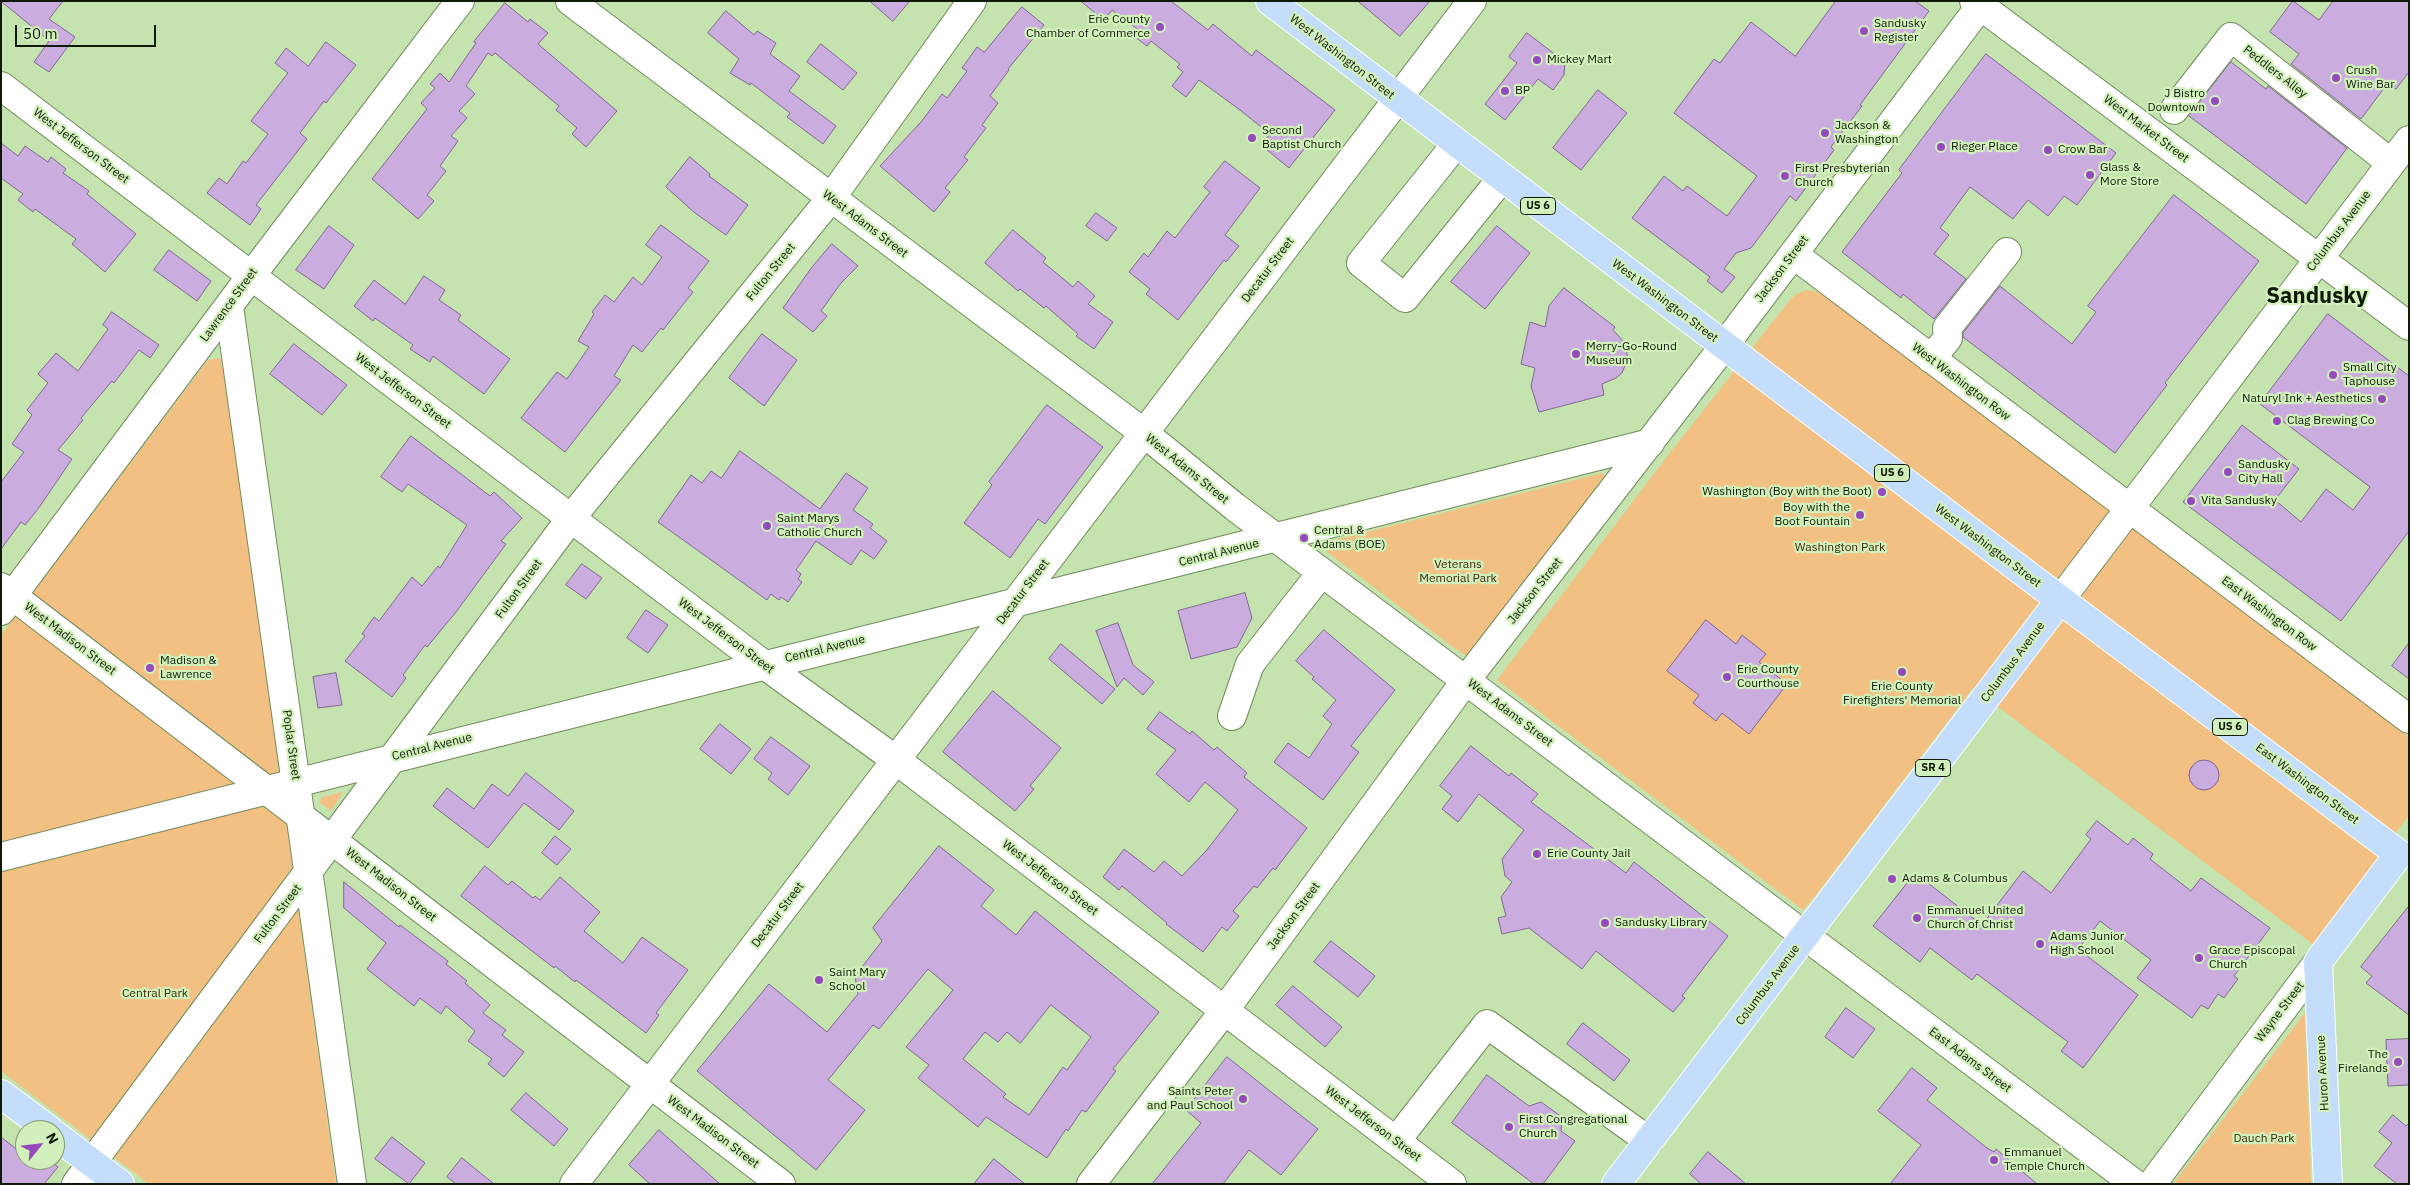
<!DOCTYPE html>
<html>
<head>
<meta charset="utf-8">
<style>
	body { margin:0 }
	#map { position:relative; width:2410px; height:1185px; overflow:hidden; background:#c5e3ae; font-family:"IBM Plex Sans",sans-serif }
	canvas { display:block }
	.frame { position:absolute; inset:0; border:2px solid #0e1906; pointer-events:none }
	.north { position:absolute; left:15px; top:1120px; width:50px; height:50px; box-sizing:border-box; background:#d2f0bb; border:1px solid #849a73; border-radius:50%; rotate:61deg; font-size:14px; font-weight:700; line-height:20px; text-align:center; color:#0e1906 }
	.north::after { content:''; display:block; margin:auto; width:18px; height:22px; background:#944abc; clip-path:polygon(50% 0,100% 100%,50% 72%,0 100%) }
	.scale { position:absolute; left:15px; top:25px; width:141px; height:22px; box-sizing:border-box; border:2px solid #0e1906; border-top:0; padding-left:6px; font-size:15px; line-height:18px; white-space:nowrap; color:#0e1906; -webkit-text-stroke:4px #d2f0bb; paint-order:stroke }
</style>
</head>
<body>
<div id="map">
<canvas width="2410" height="1185"></canvas>
<div class="frame"></div>
<div class="north">N</div>
<div class="scale">50 m</div>
</div>
<script>
const g = document.querySelector('canvas').getContext('2d');
g.lineJoin = 'round';
function fill(path, color) { g.fillStyle = color; g.fill(path, 'evenodd'); }
function strokePath(path, color, width, dash) { g.strokeStyle = color; g.lineWidth = width; g.lineCap = dash ? 'butt' : 'round'; g.setLineDash(dash || []); g.stroke(path); }
function drawText(font, color, halo, rows, align = 'center') {
  g.font = font + ' "IBM Plex Sans",sans-serif'; g.lineWidth = 4.5; g.setLineDash([]); g.textBaseline = 'middle'; g.strokeStyle = halo; g.fillStyle = color; for (const [text, x, y, turn = 0] of rows) {
    g.save(); g.translate(x, y); g.rotate((+turn || 0) * Math.PI / 180); g.textAlign = isNaN(turn) ? turn : align; if (halo) g.strokeText(text, 0, 0); g.fillText(text, 0, 0); g.restore();
  }
}
fill(new Path2D(`
	M1807 290 1822 293 2409 737V815L2314 945 1973 688 1813 899 1803 910 1497 680 1666 458 1789 301 1798 293Z
	M218 358 230 364 289 841 336 1184H149L1 1071V635L208 360Z
	M1602 473 1607 477 1470 656H1466L1454 648 1327 552 1325 546 1331 541Z
	M343 792 331 811 319 802 323 797Z
	M2305 1013 2311 1184H2173Z`), '#f2c082');
const building = new Path2D(`
	M1 1H63L49 19 75 37 49 72 34 62 49 41Z
	M870 1H910L893 21Z
	M1081 1H1171L1208 30 1213 24 1252 56 1256 50 1335 110 1289 168 1261 145 1270 134 1240 110 1199 80 1186 97 1172 86 1183 72 1177 67 1180 64 1151 41 1147 46 1135 37 1140 31 1112 10 1104 20Z
	M1358 1H1430L1400 36Z
	M1836 1H1915L1929 11 1860 105 1862 106 1831 147 1834 150 1796 201 1790 196 1751 248 1736 253 1724 269 1735 277 1722 293 1707 281 1710 277 1632 218 1664 176 1683 191 1687 186 1727 216 1757 176 1674 113 1714 59 1720 63 1751 22 1795 56Z
	M2293 1 2319 20 2333 1H2409V72L2396 89 2387 84 2361 119 2291 64 2299 54 2270 32Z
	M505 3 528 22 530 19 548 33 538 44 617 111 586 147 572 134 577 128 556 110 559 106 495 53 492 56 488 53 466 86 475 94 459 111 467 118 451 136 458 141 440 166 446 171 427 195 434 201 418 219 372 179 427 109 421 103 435 88 430 84 440 73 449 82 476 43 474 42Z
	M1022 7 1044 25 1008 69 1009 70 990 96 998 103 982 125 986 128 964 157 968 160 945 188 950 192 934 212 880 166 921 122 942 94 947 98 967 71 962 68 977 47 984 52Z
	M726 11 754 35 757 31 776 43 770 54 800 76 789 91 836 126 823 144 787 117 790 113 751 83 750 85 730 73 739 59 708 33Z
	M1527 33 1565 62 1564 75 1553 90 1538 79 1505 120 1485 104 1517 63 1509 57Z
	M326 42 356 65 326 103 324 101 300 133 307 139 256 205 261 209 250 225 207 193 219 178 227 184 243 161 246 163 268 134 251 121 288 73 275 63 286 48 308 66Z
	M821 44 857 73 843 90 807 62Z
	M1986 54 2116 153 2077 205 2064 196 2048 216 2028 200 2013 219 1970 187 1940 228 1949 235 1934 254 1966 279 1934 319 1903 294 1901 298 1842 252 1902 173 1899 170Z
	M2231 62 2266 89 2268 86 2347 148 2306 204 2189 116Z
	M1598 90 1627 113 1581 170 1553 148Z
	M1 143 18 156 25 146 48 162 51 157 66 169 63 173 89 191 87 194 136 234 105 272 72 244 76 239 35 209 33 212 18 200 23 194 1 178Z
	M690 157 710 174 709 176 748 205 726 235 695 213 666 187Z
	M1225 161 1260 188 1225 235 1239 246 1226 262 1224 260 1178 320 1146 294 1150 289 1129 272 1144 253 1148 257 1167 231 1175 238 1210 192 1204 187Z
	M2174 195 2259 261 2165 383 2167 385 2115 453 1963 337V333L2000 286 2072 344 2096 312 2088 306Z
	M1096 213 1117 228 1107 241 1086 226Z
	M661 225 709 261 688 288 693 292 663 330 661 328 642 352 633 345 614 376 621 380 565 452 521 418 557 372 567 379 589 347 578 341 594 314 592 312 605 295 614 302 633 277 642 285 662 257 646 245Z
	M329 226 354 245 324 289 296 270Z
	M1497 226 1530 253 1485 309 1451 282Z
	M1013 230 1046 258 1043 262 1073 287 1078 281 1095 296 1088 304 1113 322 1094 349 1076 336 1078 334 1046 306 1044 308 1020 289 1018 291 985 263Z
	M832 244 858 266 841 283 821 311 827 316 813 332 783 308 812 267Z
	M169 250 211 281 197 301 154 270Z
	M424 276 445 290 439 300 461 315 458 320 510 359 484 394 433 356 430 362 410 349 413 345 375 318 373 321 354 306 374 280 405 304Z
	M1564 288 1615 327 1613 330 1624 342 1628 358 1622 373 1616 378 1602 384 1604 395 1539 412 1531 386 1535 368 1521 364 1530 322 1545 327 1549 306Z
	M112 312 159 345 150 358 139 350 114 383 112 381 81 418 83 420 58 450 72 459 38 509 25 525 21 522 1 549V482L24 452 12 444 32 415 27 410 48 383 38 374 56 353 78 371 108 329 103 325Z
	M2328 314 2409 376V531L2341 621 2183 502 2242 425 2299 469 2275 500 2301 522 2326 489 2353 510 2370 487 2260 404Z
	M762 334 797 360 764 406 729 378Z
	M294 344 347 385 322 415 270 374Z
	M1047 405 1103 447 1045 524 1038 519 1010 558 964 523 992 485 989 482Z
	M411 436 490 496 494 492 522 518 501 541 506 544 456 612 427 647 425 645 403 675 406 678 392 697 345 661 365 636 362 634 374 617 379 621 412 577 422 586 438 566 440 568 467 525 408 484 402 492 381 477Z
	M740 451 820 509 846 473 868 488 853 510 873 524 870 528 887 541 874 559 861 550 851 565 816 541 796 570 801 574 798 579 802 582 788 602 781 597 779 600 771 594 767 600 658 522 691 475 702 483 711 471 721 478Z
	M582 564 602 578 586 599 566 585Z
	M1245 593 1252 618 1237 647 1191 659 1178 611Z
	M646 610 668 625 648 653 627 638Z
	M1706 620 1736 644 1742 635 1766 654 1759 662 1787 684 1749 734 1722 713 1716 721 1693 703 1699 695 1667 671Z
	M1118 623 1133 665 1154 682 1143 695 1124 678 1117 687 1096 631Z
	M1324 630 1395 690 1351 746 1359 752 1323 800 1274 762 1288 743 1309 758 1332 724 1323 716 1336 700 1312 679 1314 677 1296 661Z
	M2409 643V679L2392 666Z
	M1061 644 1115 689 1102 704 1049 659Z
	M336 673 342 705 318 708 313 677Z
	M993 691 1061 748 1030 786 1034 789 1015 811 943 752Z
	M1160 712 1190 734 1192 731 1214 750 1217 747 1247 773 1244 777 1307 828 1275 870 1273 868 1257 888 1254 886 1233 911 1239 916 1227 931 1222 927 1203 952 1166 924 1167 923 1122 886 1119 890 1103 877 1124 849 1154 872 1164 861 1182 876 1206 851 1238 810 1205 782 1189 802 1156 774 1176 750 1147 729Z
	M720 724 751 749 731 774 700 749Z
	M771 737 810 766 788 795 768 779 772 773 754 759Z
	M1471 746 1509 776 1511 773 1538 794 1531 802 1626 873 1634 862 1728 936 1682 996 1685 998 1673 1012 1596 951 1582 969 1529 928 1502 934 1498 918 1506 916 1501 897 1512 882 1505 876 1502 859 1524 830 1479 794 1458 822 1442 809 1452 796 1440 786Z
	M2189 775a15 15 0 1 1 30 0a15 15 0 1 1-30 0Z
	M526 773 574 811 559 830 524 803 488 848 433 806 447 788 474 809 492 784 508 796Z
	M2097 821 2128 845 2133 838 2153 854 2150 859 2191 891 2201 878 2270 928 2234 976 2238 979 2224 998 2218 994 2208 1009 2201 1005 2192 1018 2137 978 2151 960 2100 921 2078 949 2138 995 2083 1068 2061 1051 2068 1042 1977 974 1972 980 1930 948 1920 962 1873 926 1915 873 1982 925 2023 871 2051 893 2091 839 2086 835Z
	M555 836 571 849 557 865 542 853Z
	M939 846 994 890 981 906 1016 935 1035 911 1159 1012 1113 1069 1116 1071 1086 1112 1082 1110 1068 1131 1066 1129 1047 1158 986 1117 978 1127 918 1078 929 1065 906 1047 953 990 928 969 879 1029 873 1025 828 1080 865 1110 816 1170 697 1071 769 984 827 1032 858 994 855 976 882 941 873 928ZM1051 1005 1091 1037 1067 1070 1063 1067 1029 1115 1003 1097 1006 1094 963 1059 985 1032 998 1042 1007 1032 1020 1043Z
	M485 866 508 885 512 881 533 898 535 896 540 900 560 877 600 912 584 931 623 963 642 937 688 970 656 1013 659 1015 646 1033 576 980 575 982 555 966 554 968 461 896Z
	M344 882 399 927 400 925 448 961 446 964 467 981 465 983 490 1005 483 1013 506 1030 502 1035 524 1052 504 1077 488 1064 492 1059 468 1041 475 1031 446 1006 441 1014 420 998 414 1006 367 969 386 943 344 908Z
	M2409 906V1015L2366 983 2372 976 2361 967Z
	M1331 941 1375 976 1358 997 1314 962Z
	M1293 986 1342 1027 1325 1047 1276 1005Z
	M1846 1008 1875 1029 1853 1058 1825 1037Z
	M1583 1023 1630 1060 1614 1081 1567 1044Z
	M2409 1039V1085L2388 1086 2386 1040Z
	M1227 1057 1318 1129 1281 1175 1249 1150 1223 1184H1152L1201 1123 1186 1110Z
	M1912 1068 1937 1088 1927 1100 1987 1148 1994 1152 1996 1149 2037 1184H1890L1921 1145 1878 1111Z
	M1487 1075 1529 1106 1541 1102 1562 1117 1561 1131 1575 1141 1543 1184H1534L1452 1123Z
	M526 1093 568 1129 554 1146 511 1110Z
	M2393 1115 2406 1126 2409 1123V1184H2397L2374 1166 2392 1143 2379 1132Z
	M659 1130 720 1184H650L629 1165Z
	M1 1137 25 1156V1160H49L58 1167 44 1184H1Z
	M392 1137 425 1163 409 1184 375 1159Z
	M1708 1152 1746 1184H1701L1690 1174Z
	M462 1158 494 1184H456L447 1177Z
	M994 1159 1025 1184H974Z`);
fill(building, '#cbacdf');
strokePath(building, '#826695', 1);
const minor = new Path2D(`
	M570 1 1144 433 1235 507 2135 1184
	M1974 1 2409 326
	M1 86 763 664 896 760 1452 1184
	M2174 110 2231 37 2391 163
	M1456 144 1361 263 1405 298 1502 178
	M1793 254 2409 719
	M229 306 352 1184
	M1931 359 1948 338 1947 328 2007 252
	M1 587 781 1184
	M2060 600 2409 140
	M1 611 251 276 460 1
	M1232 716 1250 664 1322 572
	M1 857C550 714 1101 583 1650 443
	M1396 1141 1487 1024 1649 1141
	M76 1184 571 518 831 198 972 1
	M574 1184 1472 1
	M1091 1184 1224 1011 1466 680 1724 346 1984 1
	M2152 1184 2318 962`);
const major = new Path2D(`
	M1270 1 2034 580 2399 854 2318 962 2328 1184
	M1 1094 49 1130
	M55 1135 120 1184
	M1616 1184 2060 600`);
strokePath(minor, '#718c5b', 30);
strokePath(major, '#fff', 30);
strokePath(minor, '#fff', 28);
strokePath(major, '#c4ddfa', 28);
for (const [x, y, r, color] of [
	[1160,27,5,"#944abc"],
	[1864,31,5,"#944abc"],
	[1537,60,5,"#944abc"],
	[2336,78,5,"#944abc"],
	[1505,91,5,"#944abc"],
	[2215,101,5,"#944abc"],
	[1825,133,5,"#944abc"],
	[1252,138,5,"#944abc"],
	[1941,147,5,"#944abc"],
	[2048,150,5,"#944abc"],
	[2090,175,5,"#944abc"],
	[1785,176,5,"#944abc"],
	[1576,354,5,"#944abc"],
	[2333,375,5,"#944abc"],
	[2382,399,5,"#944abc"],
	[2277,421,5,"#944abc"],
	[2228,472,5,"#944abc"],
	[1882,492,5,"#944abc"],
	[2191,501,5,"#944abc"],
	[1860,515,5,"#944abc"],
	[767,526,5,"#944abc"],
	[1304,538,5,"#944abc"],
	[150,668,5,"#944abc"],
	[1902,672,5,"#944abc"],
	[1727,677,5,"#944abc"],
	[1537,854,5,"#944abc"],
	[1892,879,5,"#944abc"],
	[1917,918,5,"#944abc"],
	[1605,923,5,"#944abc"],
	[2040,944,5,"#944abc"],
	[2199,958,5,"#944abc"],
	[819,980,5,"#944abc"],
	[2398,1062,5,"#944abc"],
	[1243,1099,5,"#944abc"],
	[1509,1127,5,"#944abc"],
	[1994,1160,5,"#944abc"]
]) { const dot = new Path2D(); dot.arc(x, y, r, 0, 2 * Math.PI); g.fillStyle = color; g.fill(dot); strokePath(dot, '#d2f0bb', 2); }
for (const [x, y, w] of [
	[1538,206,35],
	[1892,473,35],
	[2230,727,35],
	[1933,768,35]
]) { const box = new Path2D(); box.roundRect(x - w / 2, y - 8.5, w, 17, 4); g.fillStyle = '#d2f0bb'; g.fill(box); strokePath(box, '#0e1906', 1); }
drawText('bold 11px', '#0e1906', null, [
	["US 6",1538,206],
	["US 6",1892,473],
	["US 6",2230,727],
	["SR 4",1933,768]
]);
drawText('12px', '#0e1906', '#d2f0bb', [
	["Erie County",1150,20,"right"],
	["Chamber of Commerce",1150,34,"right"],
	["Sandusky",1874,24],
	["Register",1874,38],
	["Mickey Mart",1547,60],
	["Crush",2346,71],
	["Wine Bar",2346,85],
	["BP",1515,91],
	["J Bistro",2205,94,"right"],
	["Downtown",2205,108,"right"],
	["Jackson &",1835,126],
	["Washington",1835,140],
	["Second",1262,131],
	["Baptist Church",1262,145],
	["Rieger Place",1951,147],
	["Crow Bar",2058,150],
	["Glass &",2100,168],
	["More Store",2100,182],
	["First Presbyterian",1795,169],
	["Church",1795,183],
	["Merry-Go-Round",1586,347],
	["Museum",1586,361],
	["Small City",2343,368],
	["Taphouse",2343,382],
	["Naturyl Ink + Aesthetics",2372,399,"right"],
	["Clag Brewing Co",2287,421],
	["Sandusky",2238,465],
	["City Hall",2238,479],
	["Washington (Boy with the Boot)",1872,492,"right"],
	["Vita Sandusky",2201,501],
	["Boy with the",1850,508,"right"],
	["Boot Fountain",1850,522,"right"],
	["Saint Marys",777,519],
	["Catholic Church",777,533],
	["Central &",1314,531],
	["Adams (BOE)",1314,545],
	["Madison &",160,661],
	["Lawrence",160,675],
	["Erie County",1737,670],
	["Courthouse",1737,684],
	["Erie County",1902,687,"center"],
	["Firefighters' Memorial",1902,701,"center"],
	["Erie County Jail",1547,854],
	["Adams & Columbus",1902,879],
	["Emmanuel United",1927,911],
	["Church of Christ",1927,925],
	["Sandusky Library",1615,923],
	["Adams Junior",2050,937],
	["High School",2050,951],
	["Grace Episcopal",2209,951],
	["Church",2209,965],
	["Saint Mary",829,973],
	["School",829,987],
	["The",2388,1055,"right"],
	["Firelands",2388,1069,"right"],
	["Saints Peter",1233,1092,"right"],
	["and Paul School",1233,1106,"right"],
	["First Congregational",1519,1120],
	["Church",1519,1134],
	["Emmanuel",2004,1153],
	["Temple Church",2004,1167]
], 'left');
drawText('12px', '#0e1906', '#d2f0bb', [
	["West Washington Street",1342,57,38],
	["Peddlers Alley",2275,72,38],
	["West Market Street",2146,129,37],
	["West Jefferson Street",81,146,37],
	["West Adams Street",865,224,37],
	["Columbus Avenue",2339,231,-53],
	["Jackson Street",1782,269,-53],
	["Decatur Street",1268,270,-53],
	["Fulton Street",771,272,-51],
	["West Washington Street",1665,301,37],
	["Lawrence Street",229,305,-54],
	["West Washington Row",1961,382,37],
	["West Jefferson Street",403,391,37],
	["West Adams Street",1187,469,39],
	["West Washington Street",1988,546,37],
	["Central Avenue",1219,553,-14],
	["Fulton Street",519,589,-54],
	["Jackson Street",1535,591,-52],
	["Decatur Street",1023,592,-53],
	["East Washington Row",2269,614,37],
	["West Jefferson Street",726,636,37],
	["West Madison Street",70,639,37],
	["Central Avenue",825,649,-14],
	["Columbus Avenue",2013,662,-53],
	["West Adams Street",1510,713,37],
	["Poplar Street",291,745,82],
	["Central Avenue",432,747,-14],
	["East Washington Street",2307,784,37],
	["West Jefferson Street",1050,878,37],
	["West Madison Street",391,885,38],
	["Fulton Street",278,914,-53],
	["Decatur Street",778,915,-53],
	["Jackson Street",1294,916,-54],
	["Columbus Avenue",1768,985,-53],
	["Wayne Street",2280,1012,-53],
	["East Adams Street",1970,1060,37],
	["Huron Avenue",2323,1073,-93],
	["West Jefferson Street",1373,1124,37],
	["West Madison Street",713,1132,37]
]);
drawText('12px', '#3d280a', '#d2f0bb', [
	["Washington Park",1840,548],
	["Veterans",1458,565],
	["Memorial Park",1458,579],
	["Central Park",155,994],
	["Dauch Park",2264,1139]
]);
drawText('bold 22px', '#0e1906', '#d2f0bb', [
	["Sandusky",2317,297]
]);
</script>
</body>
</html>
